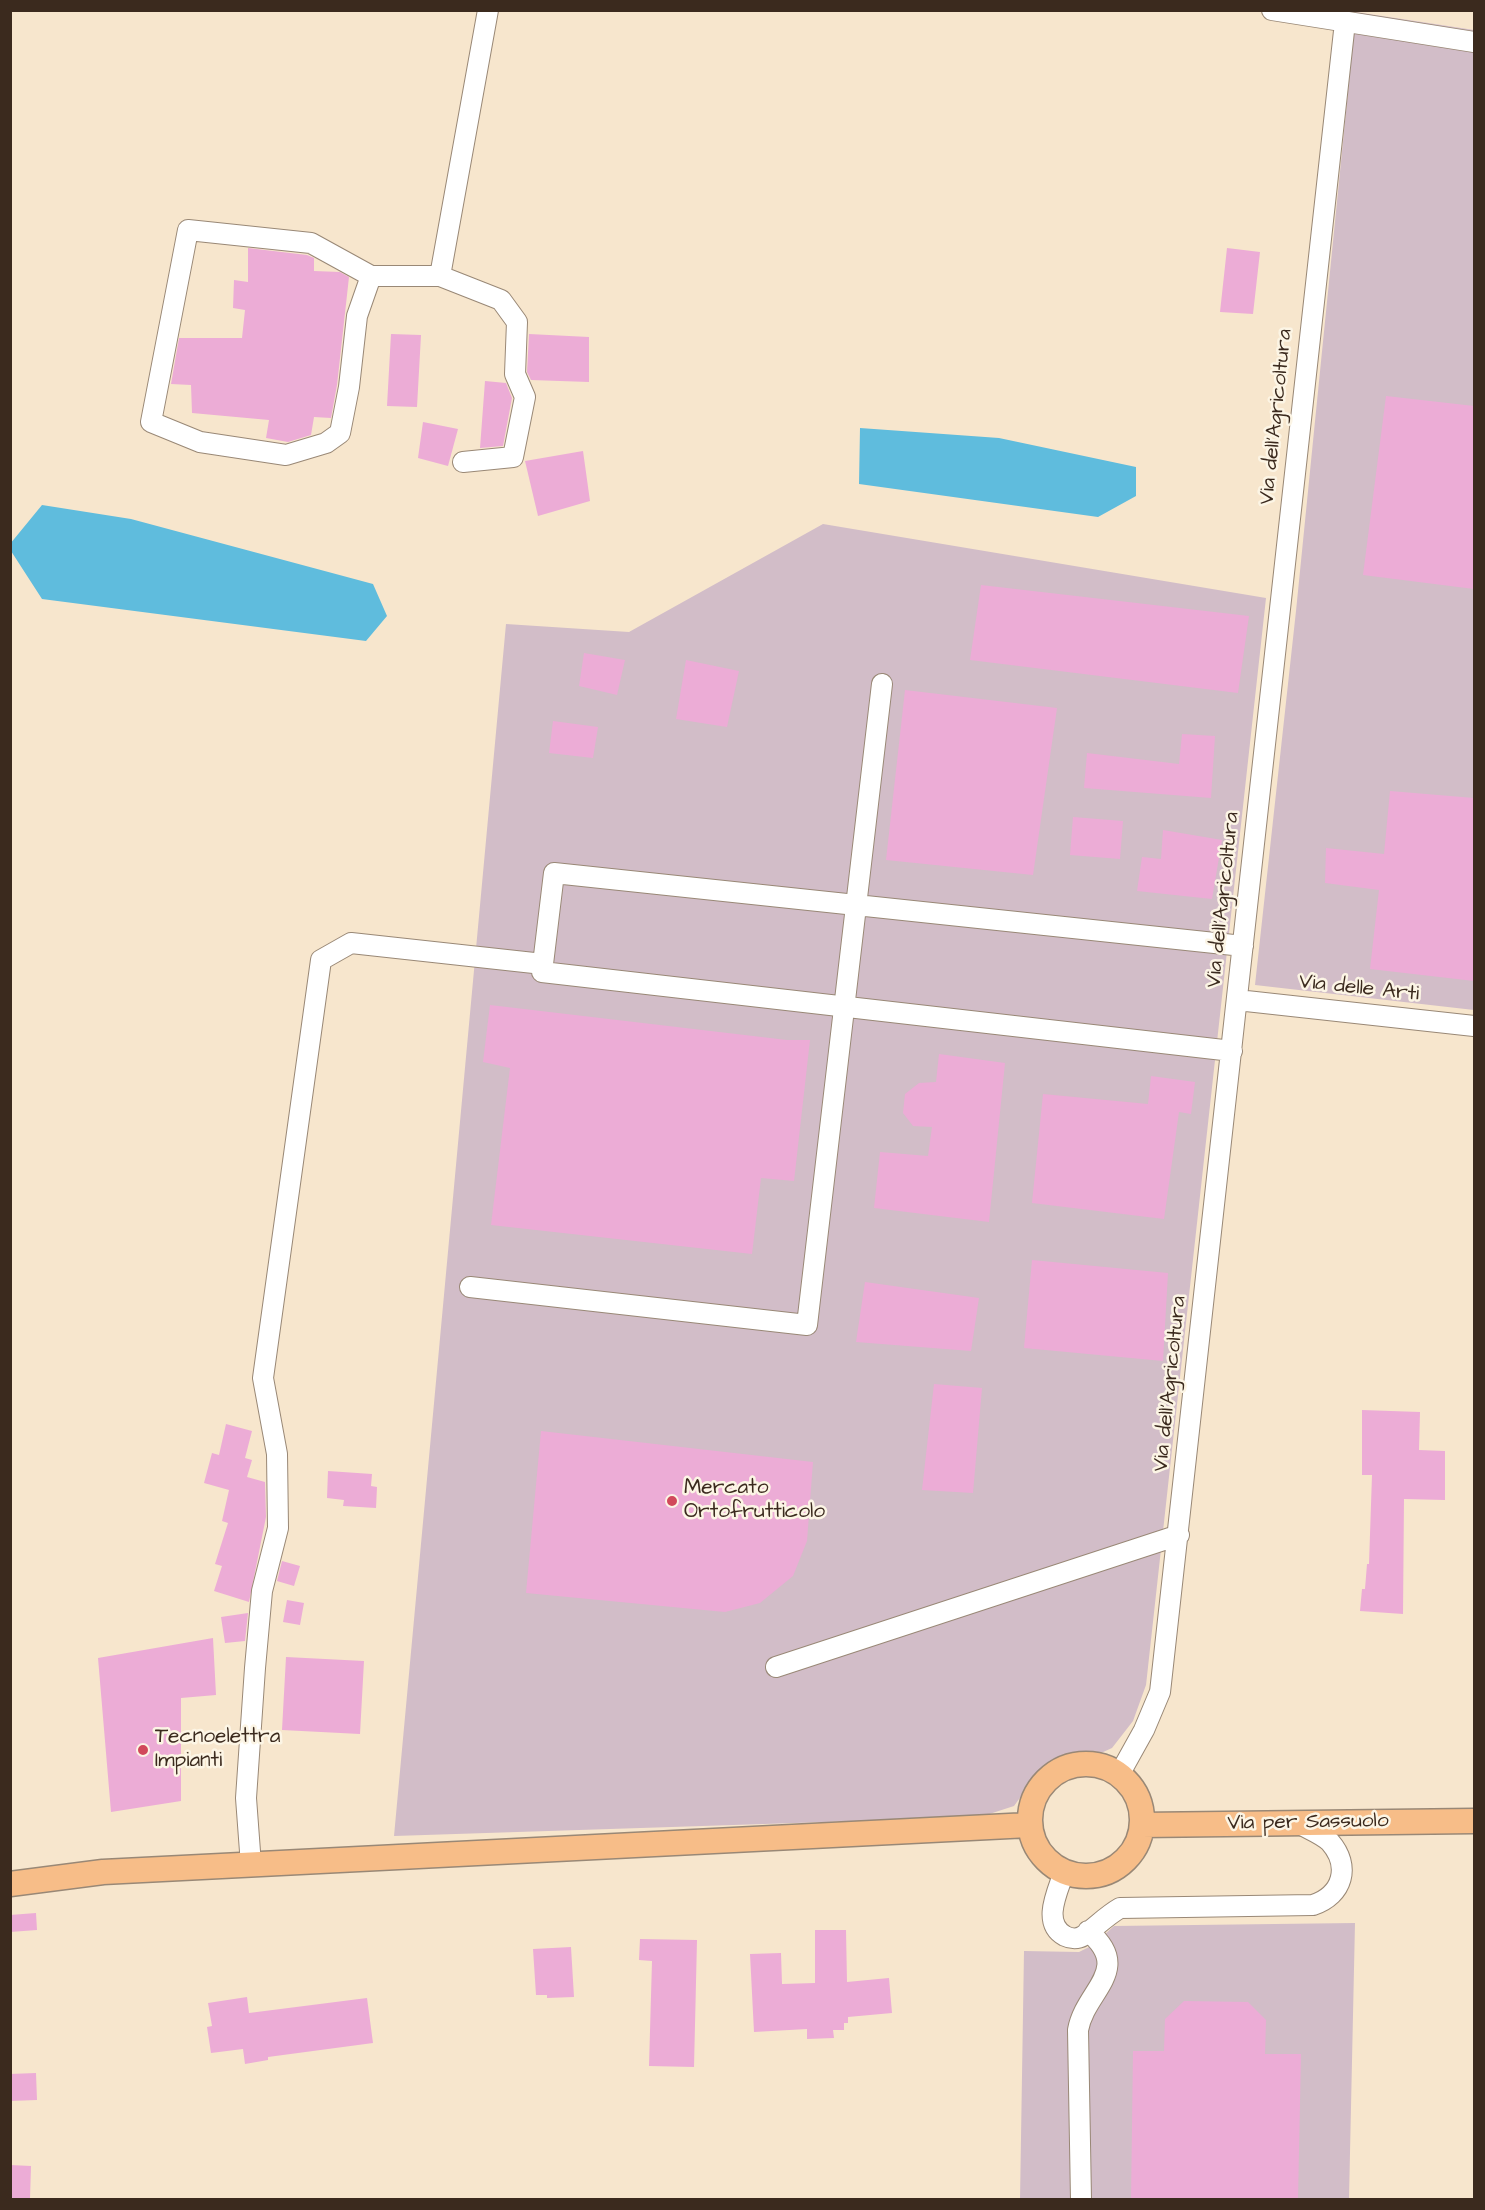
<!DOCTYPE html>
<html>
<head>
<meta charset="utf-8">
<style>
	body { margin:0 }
	#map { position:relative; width:1485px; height:2210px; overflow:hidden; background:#f7e6cd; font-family:"Architects Daughter",sans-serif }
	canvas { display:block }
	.frame { position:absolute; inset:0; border:12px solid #3b2a1e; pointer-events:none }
</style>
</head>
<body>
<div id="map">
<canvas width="1485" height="2210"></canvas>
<div class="frame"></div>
</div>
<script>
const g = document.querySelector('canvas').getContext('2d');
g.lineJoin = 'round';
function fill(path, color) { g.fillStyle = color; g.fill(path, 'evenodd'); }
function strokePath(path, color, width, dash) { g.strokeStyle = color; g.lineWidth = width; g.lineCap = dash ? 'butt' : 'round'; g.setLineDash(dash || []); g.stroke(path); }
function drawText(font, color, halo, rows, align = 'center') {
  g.font = font + ' "Architects Daughter",sans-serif'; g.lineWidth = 5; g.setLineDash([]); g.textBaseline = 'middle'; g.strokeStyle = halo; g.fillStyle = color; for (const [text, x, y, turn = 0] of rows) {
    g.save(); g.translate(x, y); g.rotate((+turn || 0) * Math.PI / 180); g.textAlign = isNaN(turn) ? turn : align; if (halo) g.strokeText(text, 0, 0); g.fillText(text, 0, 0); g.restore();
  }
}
fill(new Path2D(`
	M1356 12 1474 30V1010L1255 985 1296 611Z
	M823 524 1266 598 1146 1685 1133 1721 1112 1748 1101 1753 1063 1758 1047 1766 1032 1781 1014 1806 980 1817 394 1836 506 624 629 632Z
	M1355 1923 1349 2199 1020 2200 1024 1951 1079 1952 1093 1945 1114 1926Z`), '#d2bdc8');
fill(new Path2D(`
	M860 428 999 438 1136 467V496L1098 517 859 484Z
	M42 505 131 519 373 584 387 616 366 641 42 599 11 551 10 544Z`), '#5fbcdd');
fill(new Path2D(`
	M248 248 307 255 314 258V271L340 272 349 277 337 385 331 418 314 417 311 435 288 442 266 438 269 420 192 413 191 385 171 384 179 338H242L245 310 233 308 234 280 248 282Z
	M1227 248 1260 252 1253 314 1220 312Z
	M391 334 421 335 417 407 387 406Z
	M529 334 589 337V382L531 380 527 372Z
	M485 381 506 383 512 398 503 446 480 448Z
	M1386 396 1474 406V589L1363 575Z
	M423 422 458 429 448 466 418 458Z
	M583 451 590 501 538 516 525 461Z
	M981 585 1249 616 1238 693 970 660Z
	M584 653 625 660 617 695 579 686Z
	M686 660 739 671 727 727 676 719Z
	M905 690 1057 708 1033 875 886 860Z
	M553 721 598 727 593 758 549 753Z
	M1182 734 1215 736 1211 798 1084 788 1087 753 1179 764Z
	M1390 791 1474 798V981L1370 969 1379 890 1325 883 1326 848 1384 854Z
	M1073 817 1123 821 1120 859 1070 855Z
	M1163 830 1222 840 1212 899 1137 891 1142 857 1161 859Z
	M490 1005 787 1040H810L794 1181 761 1178 752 1254 491 1225 510 1068 483 1062Z
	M939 1054 1005 1063 989 1222 874 1208 880 1152 928 1156 932 1127 913 1126 903 1113 905 1094 919 1083 936 1082Z
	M1151 1076 1195 1082 1191 1114 1179 1112 1164 1219 1032 1203 1043 1094 1148 1104Z
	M1032 1260 1168 1273 1163 1361 1024 1348Z
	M865 1282 979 1298 971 1351 856 1342Z
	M934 1384 982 1388 973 1493 922 1490Z
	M1362 1410 1420 1412 1419 1450 1445 1451V1500L1404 1499 1403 1614 1360 1611 1362 1589H1365L1367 1564H1369L1372 1475H1362Z
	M226 1424 252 1431 245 1458 252 1460 247 1477 265 1482 266 1517 249 1602 214 1591 222 1566 215 1564 228 1523 222 1521 229 1490 204 1483 212 1453 219 1455Z
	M541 1431 813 1462 807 1541 793 1576 760 1603 725 1612 526 1593Z
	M328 1471 372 1474 371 1486 377 1487 376 1508 343 1506 344 1500 327 1498Z
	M282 1561 300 1566 294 1586 277 1581Z
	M287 1600 304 1603 300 1625 283 1622Z
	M248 1613 245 1641 225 1643 221 1617Z
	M213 1638 216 1695 181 1698V1801L111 1812 98 1658Z
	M286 1657 364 1661 360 1734 282 1730Z
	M36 1913 37 1930 10 1932V1915Z
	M815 1930H846L847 1982 889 1978 892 2013 848 2017V2023H844V2030H833L834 2038 807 2039V2029L754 2032 750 1954 781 1953 782 1984 815 1983Z
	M640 1939 697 1940 694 2067 649 2066 652 1961 639 1960Z
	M571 1947 574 1997 547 1998V1995H536L533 1949Z
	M247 1997 249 2013 367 1998 373 2043 268 2057V2060L245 2064 243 2049 211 2053 207 2027 212 2026 208 2003Z
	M1184 2001 1248 2002 1266 2020 1265 2054H1301L1298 2199H1131L1133 2051H1164L1165 2019Z
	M36 2073 37 2100 10 2101V2074Z
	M10 2165 31 2166 30 2199H10Z`), '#ecacd6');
const minor = new Path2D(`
	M1272 10 1474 42
	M371 276 311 243 188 230 151 422 200 442 286 455 326 443 340 433 349 387 357 316 371 276H440
	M463 462 513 457 525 397 515 374 517 322 501 300 440 276 488 10
	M1237 1000 1474 1026
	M1232 1051 542 972 543 964 554 873 1243 946
	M470 1287 807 1325 882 684
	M776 1667 1179 1535
	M1119 1775 1144 1730 1160 1692 1345 22
	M251 1865 246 1798 255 1668 262 1591 278 1528 277 1454 263 1378 321 960 351 943 543 964
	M1064 1872C1058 1891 1041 1923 1065 1936 1071 1939 1078 1939 1083 1936 1096 1927 1106 1916 1120 1908L1313 1905C1343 1895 1351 1866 1330 1842 1322 1834 1308 1829 1298 1823
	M1081 2200 1078 2030C1085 1990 1134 1970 1088 1931`);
const major = new Path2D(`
	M1030 1820a56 56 0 1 1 112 0a56 56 0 1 1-112 0Z
	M1142 1825 1474 1821
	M10 1884 103 1872 1029 1825`);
strokePath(minor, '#998876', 22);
strokePath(major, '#998876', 27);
strokePath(minor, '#fff', 20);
strokePath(major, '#f7bd88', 24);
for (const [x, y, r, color] of [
	[672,1501,6,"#d1495b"],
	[143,1750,6,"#d1495b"]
]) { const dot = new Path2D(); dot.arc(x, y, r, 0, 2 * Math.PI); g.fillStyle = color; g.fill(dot); strokePath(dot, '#fcf5e5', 2); }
drawText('21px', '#3b2a1e', '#fcf5e5', [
	["Via dell'Agricoltura",1277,417,-84],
	["Via dell'Agricoltura",1224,900,-84],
	["Via delle Arti",1359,989,6],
	["Via dell'Agricoltura",1171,1384,-84],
	["Via per Sassuolo",1308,1823,-1]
]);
drawText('21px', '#3b2a1e', '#fcf5e5', [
	["Mercato",684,1489],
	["Ortofrutticolo",684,1513],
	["Tecnoelettra",155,1738],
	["Impianti",155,1762]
], 'left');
</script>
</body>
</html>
